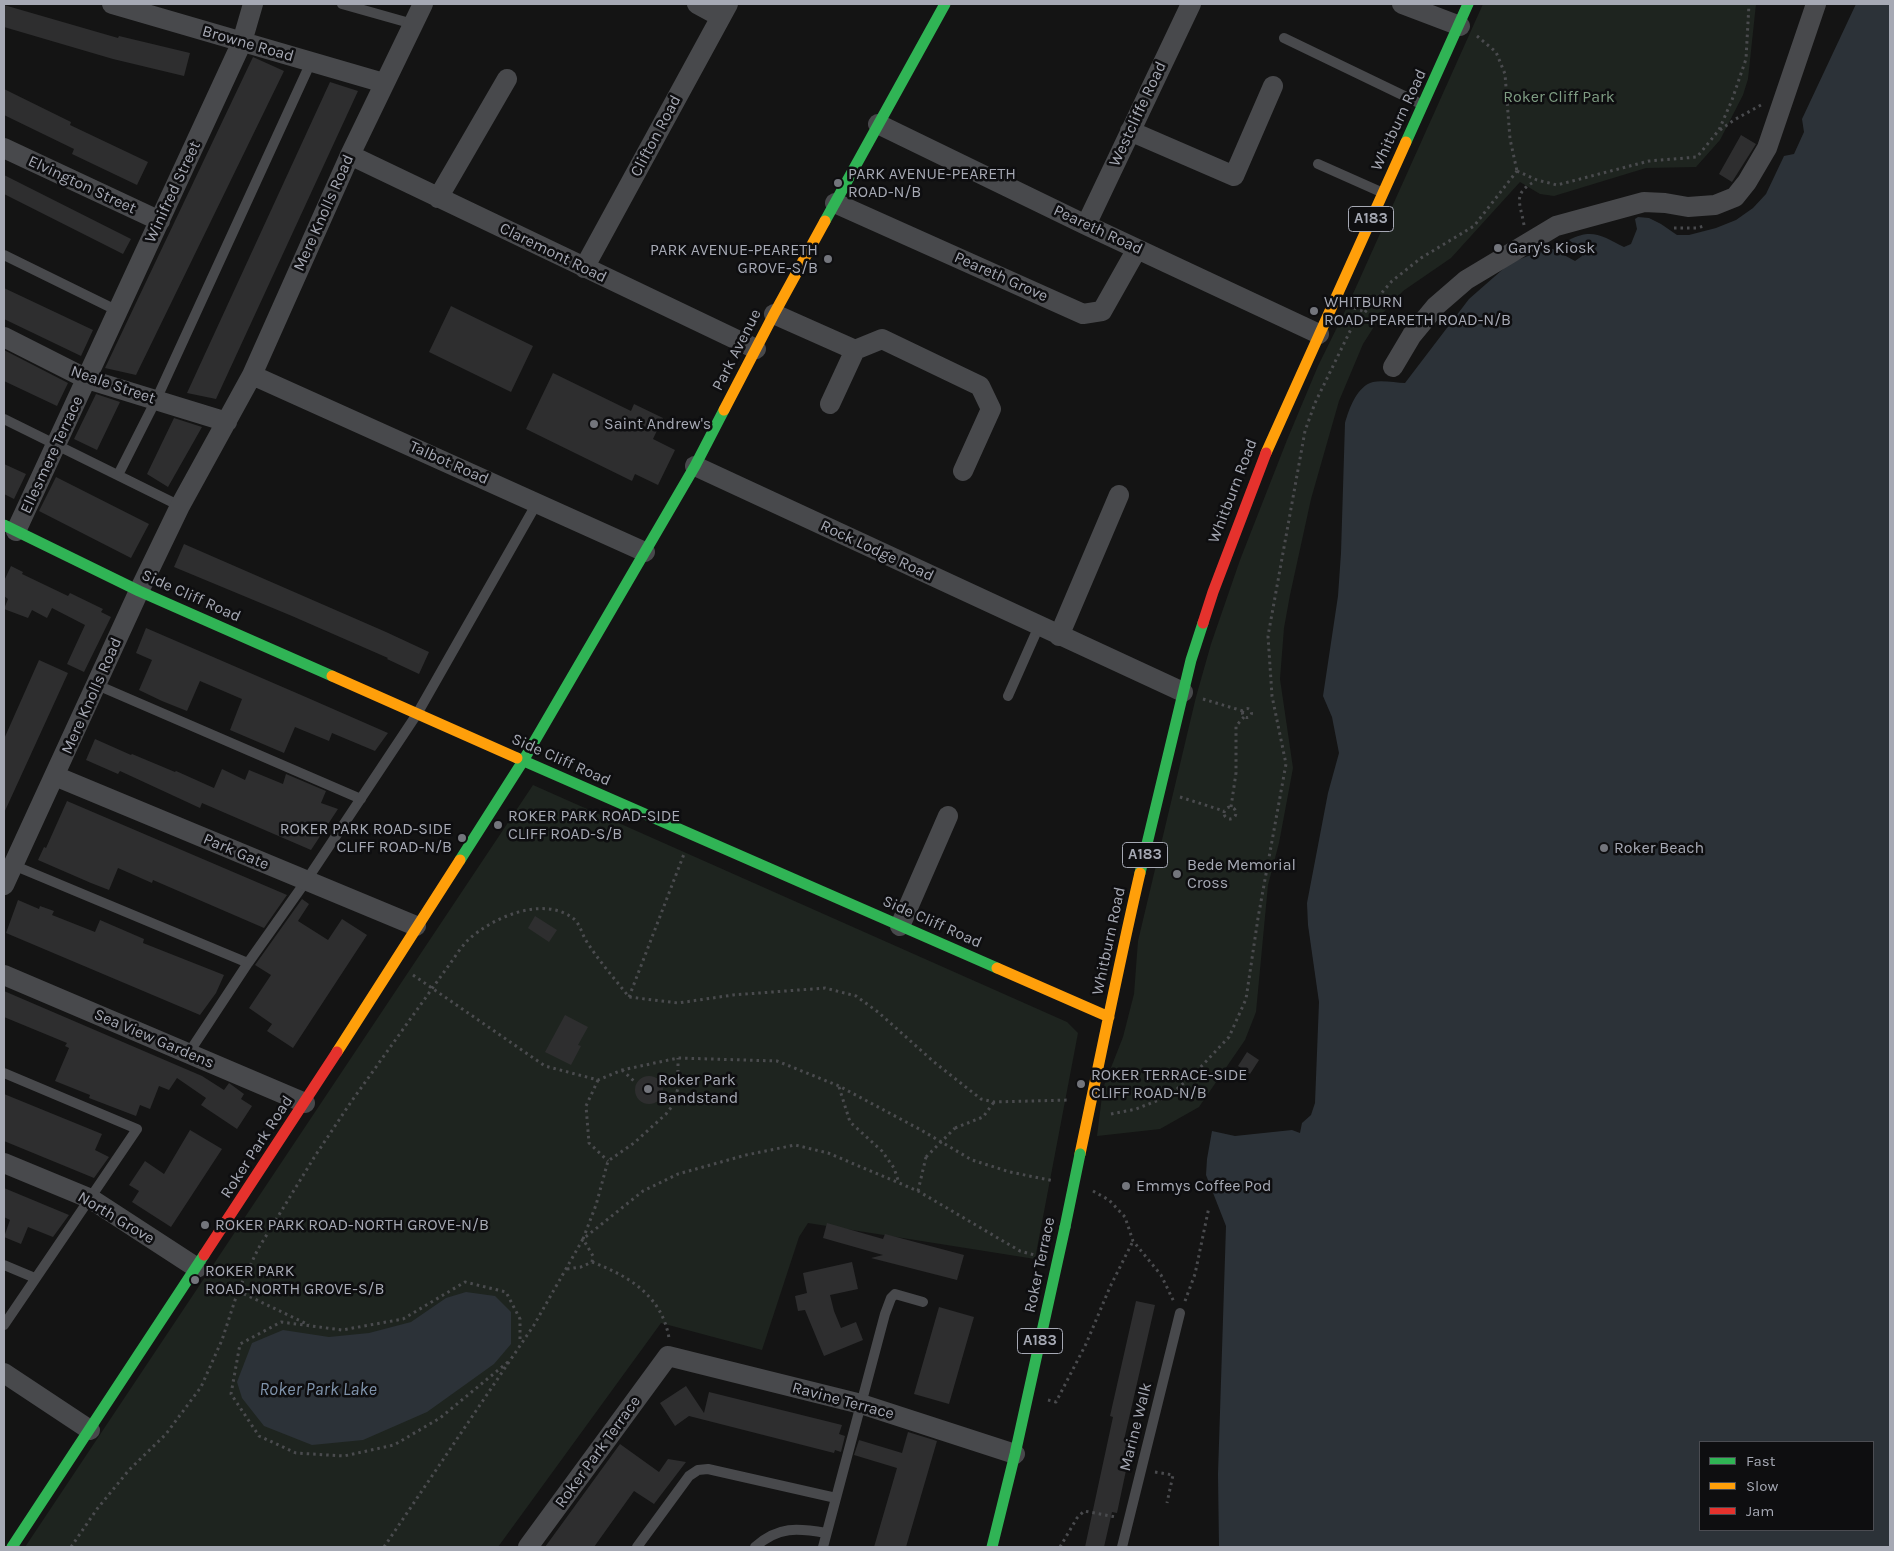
<!DOCTYPE html>
<html>
<head>
<meta charset="utf-8">
<style>
	body { margin:0 }
	#map { position:relative; width:1894px; height:1551px; overflow:hidden; background:#141414; font-family:Karla,sans-serif }
	canvas { display:block }
	.frame { position:absolute; inset:0; border:5px solid #a6a9b4; pointer-events:none }
	.legend { position:absolute; left:1699px; top:1441px; width:175px; height:90px; box-sizing:border-box; background:#0e0e10; border:1px solid #4b4c52; margin:0; padding:6px 9px; list-style:none; font-size:15px; color:#a6a9b4 }
	.legend li { display:flex; align-items:center; gap:10px; height:25px }
	.legend b { width:25px; border:1px solid #4b4c52 }
</style>
</head>
<body>
<div id="map">
<canvas width="1894" height="1551"></canvas>
<div class="frame"></div>
<ul class="legend">
<li><b style="height:6px;background:#30b455"></b>Fast</li>
<li><b style="height:6px;background:#ff9f0a"></b>Slow</li>
<li><b style="height:6px;background:#e5322d"></b>Jam</li>
</ul>
</div>
<script>
const g = document.querySelector('canvas').getContext('2d');
g.lineJoin = 'round';
function fill(path, color) { g.fillStyle = color; g.fill(path, 'evenodd'); }
function strokePath(path, color, width, dash) { g.strokeStyle = color; g.lineWidth = width; g.lineCap = dash ? 'butt' : 'round'; g.setLineDash(dash || []); g.stroke(path); }
function drawText(font, color, halo, rows, align = 'center') {
  g.font = font + ' Karla,sans-serif'; g.lineWidth = 5; g.setLineDash([]); g.textBaseline = 'middle'; g.strokeStyle = halo; g.fillStyle = color; for (const [text, x, y, turn = 0] of rows) {
    g.save(); g.translate(x, y); g.rotate((+turn || 0) * Math.PI / 180); g.textAlign = isNaN(turn) ? turn : align; if (halo) g.strokeText(text, 0, 0); g.fillText(text, 0, 0); g.restore();
  }
}
fill(new Path2D(`
	M1483 4H1756L1748 79 1743 95 1720 140 1696 167 1646 168 1554 196 1540 194 1520 182 1451 258 1403 291 1382 314 1363 344 1339 401 1311 499 1290 595 1284 628 1280 679 1293 768 1279 843 1268 885 1256 1012 1245 1040 1199 1107 1160 1129 1097 1136 1103 1088 1123 1037 1134 994 1138 941 1196 697 1211 644 1240 560 1287 440 1318 366 1348 305Z
	M533 785 1067 1022 1078 1033 1035 1259 808 1223 799 1237 762 1350 661 1323 498 1547H25Z`), '#1e241f');
fill(new Path2D(`
	M1856 4H1890V1547H1219L1218 1474 1226 1226 1206 1175 1207 1159 1212 1131 1235 1136 1292 1130 1300 1133 1302 1123 1311 1115 1315 1103 1319 1002 1308 925 1307 903 1328 793 1339 753 1332 717 1323 696 1338 596 1341 553 1345 423C1349 409 1357 386 1373 382 1383 380 1396 383 1405 383L1469 299 1510 263 1546 249H1553L1575 261 1582 256 1577 246 1569 240C1592 228 1602 236 1624 247L1631 244 1637 229 1635 219 1638 217 1649 218 1661 224 1677 235H1689L1716 228 1736 220 1753 208 1766 194 1784 156 1794 154 1804 132 1802 119ZM1700 1442H1873V1530H1700Z
	M466 1292 495 1296 511 1312V1344L494 1364 427 1412 363 1440 312 1445 264 1426 242 1398 237 1382 252 1343 283 1330 329 1337 369 1333 411 1322 446 1298Z`), '#2c3238');
fill(new Path2D(`
	M4 5 118 38 119 36 190 53 184 76 113 59 4 27Z
	M253 57 284 71 136 375 105 368Z
	M330 82 358 91 216 399 187 393Z
	M4 89 71 122 70 125 148 162 137 185 72 154 74 149 4 115Z
	M1741 135 1756 144 1732 182 1719 174Z
	M4 175 131 239 123 254 4 194Z
	M4 288 93 330 81 356 4 319Z
	M451 306 533 346 511 392 429 352Z
	M4 350 68 383 57 406 4 381Z
	M553 373 631 411 634 404 663 418 653 439 675 450 658 485 635 474 632 481 526 429Z
	M96 394 120 402 97 450 74 439Z
	M174 418 202 427 168 487 147 474Z
	M4 464 26 474 14 499 4 494Z
	M56 477 149 524 131 558 39 511Z
	M184 544 386 632 429 652 419 674 387 659 388 658 292 616 174 567Z
	M11 566 23 572 22 574 68 596 70 593 103 609 101 612 111 617 84 672 67 664 85 625 52 608 47 618 32 610 28 618 4 609 8 599 4 596V581Z
	M146 628 308 698 388 733 375 751 332 733 329 741 295 727 284 753 230 730 242 699 200 681 187 711 162 701 139 690 152 660 136 653Z
	M39 660 68 673 4 813V739Z
	M95 739 131 755 132 754 175 772 176 771 214 788 222 769 245 780 249 770 283 784 286 774 326 791 321 803 338 809 311 850 202 803 200 808 120 771 118 774 86 760Z
	M67 801 287 895 264 928 153 880 152 883 118 868 109 890 91 883 38 860 44 847 46 848Z
	M302 899 309 904 298 921 328 940 342 919 367 935 293 1048 267 1031 272 1024 249 1008 271 975 255 965Z
	M18 900 39 909 40 906 54 911 52 915 95 932 100 920 144 939 143 943 224 975 216 993 200 1015 6 933Z
	M535 916 557 930 549 942 528 928Z
	M4 991 202 1076 224 1090 229 1083 244 1094 241 1099 252 1106 237 1129 201 1105 206 1098 177 1078 169 1090 159 1086 150 1109 140 1105 136 1116 89 1098 90 1095 55 1081 69 1048 65 1046 67 1043 4 1017Z
	M565 1015 588 1027 578 1045 581 1046 571 1065 545 1052Z
	M1247 1052 1259 1060 1250 1074 1238 1066Z
	M635 1090a14 14 0 1 1 28 0a14 14 0 1 1-28 0Z
	M4 1094 102 1134 95 1150 109 1157 94 1178 4 1141Z
	M190 1130 222 1149 171 1227 132 1202 139 1191 129 1185 145 1161 164 1174Z
	M4 1188 69 1215 53 1237 28 1227 21 1244 4 1237 10 1220 4 1217Z
	M827 1223 883 1239 885 1234 964 1255 957 1280 871 1258 883 1255 823 1238Z
	M852 1262 858 1289 830 1295 834 1311 841 1328 856 1322 863 1340 824 1356 805 1310 798 1311 795 1296 807 1293 803 1273Z
	M1136 1301 1155 1305 1124 1440 1132 1442 1117 1513 1112 1512 1104 1547H1085L1113 1417 1110 1416Z
	M939 1307 974 1317 949 1404 914 1394Z
	M686 1386 704 1413 709 1392 842 1425 839 1434 845 1436 841 1452 835 1450 834 1453 689 1416 675 1426 660 1403Z
	M908 1432 937 1441 906 1547H874L897 1468 854 1455 859 1440 902 1453Z
	M620 1444 659 1472 668 1459 686 1462 654 1504 634 1491 594 1547H545Z`), '#2e2e2f');
strokePath(new Path2D(`
	M1477 36 1496 52 1505 74 1510 139 1517 171
	M1720 130 1734 120 1761 105
	M1517 171 1537 180 1557 185 1649 161 1697 157 1719 130 1732 100 1746 59 1749 4
	M1524 225C1520 202 1512 193 1536 181
	M1674 228H1697L1704 226
	M1354 308 1366 312
	M1203 699 1243 711
	M1242.5 713a4.5 4.5 0 1 1 9 0a4.5 4.5 0 1 1-9 0Z
	M1180 797 1224 811
	M1231 807 1236 773V726L1244 717
	M1224 813a6 6 0 1 1 12 0a6 6 0 1 1-12 0Z
	M413 975 545 1066 598 1080 622 1070 678 1058 777 1061 839 1086 921 1130 972 1160 1010 1172 1054 1181
	M629 997 684 854
	M622 1070 635 1082
	M598 1080 586 1106 589 1143 608 1161
	M839 1087 850 1122 882 1151 894 1168 899 1183
	M1111 1114 1136 1109 1169 1096 1195 1073 1229 1037 1246 999 1258 918 1286 764 1272 696 1268 636 1305 431 1315 403 1352 327 1392 281 1421 258 1474 226 1517 171
	M955 1128 983 1117 994 1102
	M918 1191 926 1157
	M1093 1191 1109 1200 1125 1217 1133 1241 1161 1275 1174 1302
	M592 1262C629 1276 662 1296 669 1338
	M567 1269 581 1267 592 1262 593 1256 583 1239 596 1205 608 1161 634 1143 666 1114 673 1105 678 1088V1058
	M238 1291 309 1325
	M1185 1301 1195 1274 1209 1207
	M508 1362 440 1418 394 1445 344 1456 296 1453 259 1436 231 1394 240 1344 281 1322 342 1330 403 1319 465 1282 506 1292 520 1319V1343
	M1048 1400 1056 1402 1086 1344 1110 1287 1133 1241
	M1155 1472 1173 1475 1167 1503
	M71 1547 97 1509 129 1470 166 1434 201 1387 222 1340 238 1291 258 1249 315 1156 351 1102 454 958C458 952 463 945 468 940 493 917 544 895 574 919 579 923 582 933 585 939 598 960 614 978 629 997L678 1003 733 995 825 988 856 996 878 1012 934 1062 981 1099 994 1102 1069 1100
	M384 1547 534 1325 583 1239 643 1191 678 1174 746 1155 795 1145 828 1153 918 1191 1020 1251 1038 1256
	M1060 1547 1077 1518 1084 1511 1116 1517`), '#4a4b4e', 3, [2.5, 4]);
strokePath(new Path2D(`
	M342 4 413 24
	M1284 38 1421 104
	M1318 164 1381 192
	M4 255 118 311
	M4 419 180 506
	M118 475 156 400 311 62
	M97 685 361 799
	M1008 696 1039 626
	M13 865 248 963
	M188 1054 248 963 306 881 417 714 537 503
	M4 1073 137 1129 4 1325
	M4 1265 35 1278
	M637 1547 689 1476 698 1470 708 1469 836 1498
	M755 1547C778 1526 798 1528 826 1533
	M823 1547 885 1314 891 1298 895 1294 923 1302
	M1122 1547 1180 1313`), '#48494c', 10);
strokePath(new Path2D(`
	M112 4 384 83
	M697 4 721 17
	M1402 4 1460 26
	M878 124 1086 225 1319 334
	M1130 131 1234 176 1273 86
	M4 148 160 221
	M350 155 756 349
	M438 198 507 79
	M835 203 1083 314 1102 311 1137 249
	M1086 225 1191 4
	M584 268 728 4
	M774 314 855 350 882 339 980 386 991 409 963 471
	M4 337 87 379 227 422
	M1393 367 1412 335 1436 306 1466 280 1556 226 1644 202 1665 203 1688 207 1715 205 1735 197 1747 182 1767 148 1816 4
	M252 375 645 552
	M830 404 855 350
	M695 466 1183 692
	M16 531 242 42 253 4
	M1059 636 1119 495
	M55 776 416 926
	M4 885 139 591 180 506 252 375 350 155 423 4
	M900 926 948 816
	M4 975 305 1103
	M4 1163 91 1199 197 1268
	M4 1373 90 1430
	M528 1547 668 1356 861 1404 1015 1454`), '#48494c', 20);
strokePath(new Path2D(`
	M1406 142 1468 4
	M825 221 945 4
	M4 525 139 591 332 676
	M517 758 997 968
	M460 860 523 761 695 466 724 410
	M1140 873 1191 660 1203 623
	M12 1547 204 1255
	M992 1547 1015 1454 1065 1227`), '#30b455', 11);
strokePath(new Path2D(`
	M724 410 774 314 825 221
	M1266 453 1406 142
	M332 676 517 758
	M997 968 1109 1017
	M337 1052 460 860
	M1080 1154C1100 1060 1118 967 1140 873`), '#ff9f0a', 11);
strokePath(new Path2D(`
	M1203 623 1213 592 1266 453
	M204 1255 337 1052`), '#e5322d', 11);
strokePath(new Path2D(`
	M926 1157 955 1128`), '#4a4b4e', 3, [2.5, 4]);
strokePath(new Path2D(`
	M1065 1227 1080 1154`), '#30b455', 11);
for (const [x, y, r, color] of [
	[838,183,5,"#73757c"],
	[1498,248,5,"#73757c"],
	[828,259,5,"#73757c"],
	[1314,311,5,"#73757c"],
	[594,424,5,"#73757c"],
	[498,825,5,"#73757c"],
	[462,838,5,"#73757c"],
	[1604,848,5,"#73757c"],
	[1177,874,5,"#73757c"],
	[1081,1084,5,"#73757c"],
	[648,1089,5,"#73757c"],
	[1126,1186,5,"#73757c"],
	[205,1225,5,"#73757c"],
	[195,1280,5,"#73757c"]
]) { const dot = new Path2D(); dot.arc(x, y, r, 0, 2 * Math.PI); g.fillStyle = color; g.fill(dot); strokePath(dot, '#0e0e10', 2); }
for (const [x, y, w] of [
	[1371,219,45],
	[1145,855,45],
	[1040,1341,45]
]) { const box = new Path2D(); box.roundRect(x - w / 2, y - 12.5, w, 25, 4); g.fillStyle = '#0e0e10'; g.fill(box); strokePath(box, '#a6a9b4', 1); }
drawText('bold 15px', '#a6a9b4', null, [
	["A183",1371,219],
	["A183",1145,855],
	["A183",1040,1341]
]);
drawText('16px', '#a6a9b4', '#0e0e10', [
	["Browne Road",248,44,16],
	["Westcliffe Road",1138,114,-65],
	["Whitburn Road",1399,120,-65],
	["Clifton Road",656,136,-62],
	["Elvington Street",82,185,25],
	["Winifred Street",173,192,-65],
	["Mere Knolls Road",324,213,-66],
	["Peareth Road",1098,230,25],
	["Claremont Road",553,253,26],
	["Peareth Grove",1001,277,24],
	["Park Avenue",737,350,-63],
	["Neale Street",113,385,19],
	["Ellesmere Terrace",52,455,-65],
	["Talbot Road",449,463,24],
	["Whitburn Road",1233,491,-69],
	["Rock Lodge Road",877,551,25],
	["Side Cliff Road",191,596,24],
	["Mere Knolls Road",92,696,-66],
	["Side Cliff Road",561,760,24],
	["Park Gate",236,852,23],
	["Side Cliff Road",932,922,24],
	["Whitburn Road",1109,941,-78],
	["Sea View Gardens",154,1039,23],
	["Roker Park Road",257,1147,-57],
	["North Grove",116,1218,31],
	["Roker Terrace",1040,1265,-78],
	["Ravine Terrace",843,1401,15],
	["Marine Walk",1136,1427,-76],
	["Roker Park Terrace",598,1452,-54]
]);
drawText('16px', '#7f9d83', '#0e0e10', [
	["Roker Cliff Park",1559,97]
]);
drawText('16px', '#a6a9b4', '#0e0e10', [
	["PARK AVENUE-PEARETH",848,174],
	["ROAD-N/B",848,192],
	["Gary's Kiosk",1508,248],
	["PARK AVENUE-PEARETH",818,250,"right"],
	["GROVE-S/B",818,268,"right"],
	["WHITBURN",1324,302],
	["ROAD-PEARETH ROAD-N/B",1324,320],
	["Saint Andrew's",604,424],
	["ROKER PARK ROAD-SIDE",508,816],
	["CLIFF ROAD-S/B",508,834],
	["ROKER PARK ROAD-SIDE",452,829,"right"],
	["CLIFF ROAD-N/B",452,847,"right"],
	["Roker Beach",1614,848],
	["Bede Memorial",1187,865],
	["Cross",1187,883],
	["ROKER TERRACE-SIDE",1091,1075],
	["CLIFF ROAD-N/B",1091,1093],
	["Roker Park",658,1080],
	["Bandstand",658,1098],
	["Emmys Coffee Pod",1136,1186],
	["ROKER PARK ROAD-NORTH GROVE-N/B",215,1225],
	["ROKER PARK",205,1271],
	["ROAD-NORTH GROVE-S/B",205,1289]
], 'left');
drawText('italic 18px', '#8094ac', '#0e0e10', [
	["Roker Park Lake",318,1390]
]);
</script>
</body>
</html>
